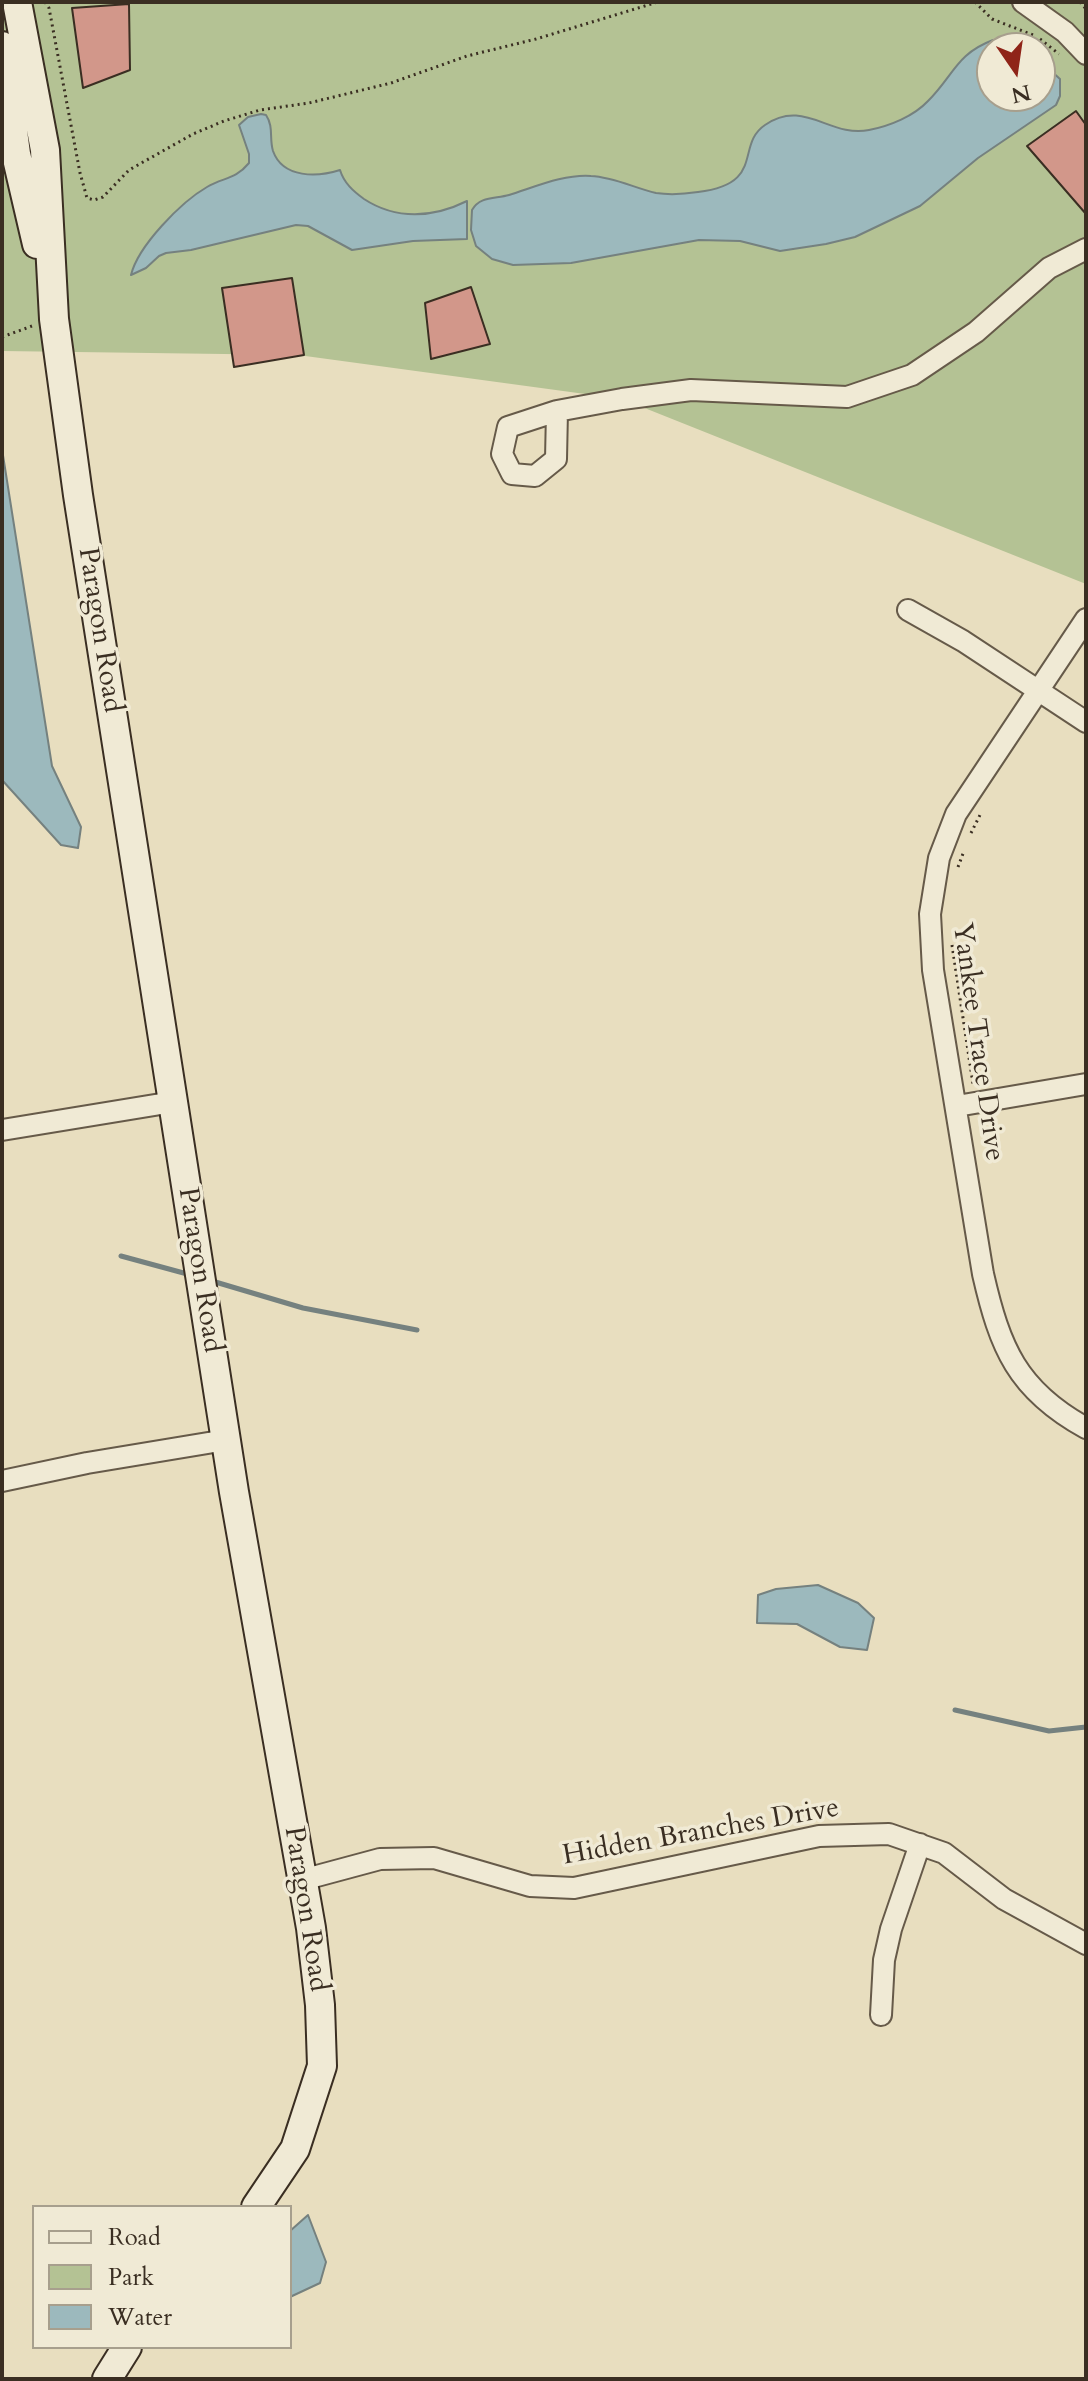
<!DOCTYPE html>
<html>
<head>
<meta charset="utf-8">
<style>
	body { margin:0 }
	#map { position:relative; width:1088px; height:2381px; overflow:hidden; background:#e8debf; font-family:Cardo,serif }
	canvas { display:block }
	.frame { position:absolute; inset:0; border:4px solid #3a2e22; pointer-events:none }
	.legend { position:absolute; left:32px; top:2205px; width:260px; height:144px; box-sizing:border-box; background:#f0ead5; border:2px solid #a79f8d; margin:0; padding:10px 14px; list-style:none; font-size:24px; color:#3a2e22 }
	.legend li { display:flex; align-items:center; gap:16px; height:40px }
	.legend b { width:40px; border:2px solid #a79f8d }
	.north { position:absolute; left:976px; top:32px; width:80px; height:80px; box-sizing:border-box; background:#f0ead5; border:2px solid #a79f8d; border-radius:50%; rotate:167deg; font-size:22px; font-weight:700; line-height:32px; text-align:center; color:#3a2e22 }
	.north::after { content:''; display:block; margin:auto; width:28px; height:36px; background:#8f2418; clip-path:polygon(50% 0,100% 100%,50% 72%,0 100%) }
</style>
</head>
<body>
<div id="map">
<canvas width="1088" height="2381"></canvas>
<div class="frame"></div>
<ul class="legend">
<li><b style="height:10px;background:#f0ead5"></b>Road</li>
<li><b style="height:22px;background:#b4c294"></b>Park</li>
<li><b style="height:22px;background:#9cb9bd"></b>Water</li>
</ul>
<div class="north">N</div>
</div>
<script>
const g = document.querySelector('canvas').getContext('2d');
g.lineJoin = 'round';
function fill(path, color) { g.fillStyle = color; g.fill(path, 'evenodd'); }
function strokePath(path, color, width, dash) { g.strokeStyle = color; g.lineWidth = width; g.lineCap = dash ? 'butt' : 'round'; g.setLineDash(dash || []); g.stroke(path); }
function drawText(font, color, halo, rows, align = 'center') {
  g.font = font + ' Cardo,serif'; g.lineWidth = 7; g.setLineDash([]); g.textBaseline = 'middle'; g.strokeStyle = halo; g.fillStyle = color; for (const [text, x, y, turn = 0] of rows) {
    g.save(); g.translate(x, y); g.rotate((+turn || 0) * Math.PI / 180); g.textAlign = isNaN(turn) ? turn : align; if (halo) g.strokeText(text, 0, 0); g.fillText(text, 0, 0); g.restore();
  }
}
fill(new Path2D(`
	M2 2H1086V584L622 399 298 355 2 351ZM992 48H1040V96H992Z`), '#b4c294');
const water = new Path2D(`
	M993 40 1014 41 1028 48H992V96H1040V61L1060 79V96L1056 105 978 158 920 206 855 237 826 244 780 251 740 241 699 240 571 263 513 265 492 259 476 246 471 230 472 210C480 196 495 199 509 195 535 187 564 174 591 176 614 177 634 188 656 193 669 195 685 194 698 192 766 184 735 145 765 125 804 98 830 138 869 130 890 126 914 116 928 101 954 75 956 54 993 40Z
	M261 114 266 115C274 127 269 138 273 151 283 179 318 177 340 170 344 183 353 191 364 199 396 220 433 218 467 201V239L413 241 352 250 308 226 296 225 191 250 166 253 159 256 146 268 131 275C138 246 181 202 207 187 224 177 235 180 249 163V154L239 125 248 117Z
	M2 449 52 766 81 827 78 848 61 845 2 780Z
	M818 1585 858 1603 874 1618 867 1650 840 1647 797 1624 757 1623 758 1595 776 1589Z
	M308 2215 326 2262 320 2283 290 2297V2231Z`);
fill(water, '#9cb9bd');
strokePath(water, '#75817f', 2);
strokePath(new Path2D(`
	M121 1256 191 1275
	M212 1281 303 1308 417 1330
	M955 1710 1049 1731 1086 1727`), '#75817f', 5);
const building = new Path2D(`
	M129 4 130 70 83 88 72 8Z
	M1076 111 1086 125V214L1027 146Z
	M292 278 304 355 234 367 222 288Z
	M471 287 490 344 431 359 425 303Z`);
fill(building, '#d2978a');
strokePath(building, '#3a2e22', 2);
const street = new Path2D(`
	M1023 2 1065 32 1086 54
	M557 411 556 459 535 476 512 474 502 454 508 427 557 411 622 399 691 390 847 397 912 375 976 332 1049 268 1086 249
	M908 610 963 641 1086 722
	M1086 619 956 814 939 858 930 914 933 970 983 1274C1000 1348 1017 1390 1086 1428
	M957 1106 1086 1084
	M2 1130 173 1102
	M2 1481 87 1463 226 1440
	M302 1880 380 1859 434 1858 530 1886 574 1888 819 1836 889 1834 944 1853 1004 1899 1086 1944
	M881 2015 884 1960 891 1929 920 1844`);
const secondary = new Path2D(`
	M17 2 45 150 54 319 78 495 234 1492 311 1928 320 2005 322 2066 295 2149 256 2207
	M2 46 16 154 37 244
	M107 2379 127 2347`);
strokePath(street, '#665a49', 24);
strokePath(secondary, '#3a2e22', 32);
strokePath(new Path2D(`
	M45 2 49 8 80 173 87 198 94 200 103 197 129 170 193 134 224 121 260 110 309 103 391 83 467 56 536 39 658 2
	M975 2 992 19 1033 35
	M1080 2 1086 9
	M1040 39 1059 54
	M2 337 32 326
	M971 833 980 815
	M958 867 964 851
	M952 945 973 1084`), '#3a2e22', 3, [2, 4]);
strokePath(street, '#f0ead5', 20);
strokePath(secondary, '#f0ead5', 28);
drawText('28px', '#3a2e22', '#f0ead5', [
	["Paragon Road",99,630,81],
	["Yankee Trace Drive",977,1042,82],
	["Paragon Road",199,1270,81],
	["Hidden Branches Drive",701,1833,-10],
	["Paragon Road",305,1909,81]
]);
</script>
</body>
</html>
